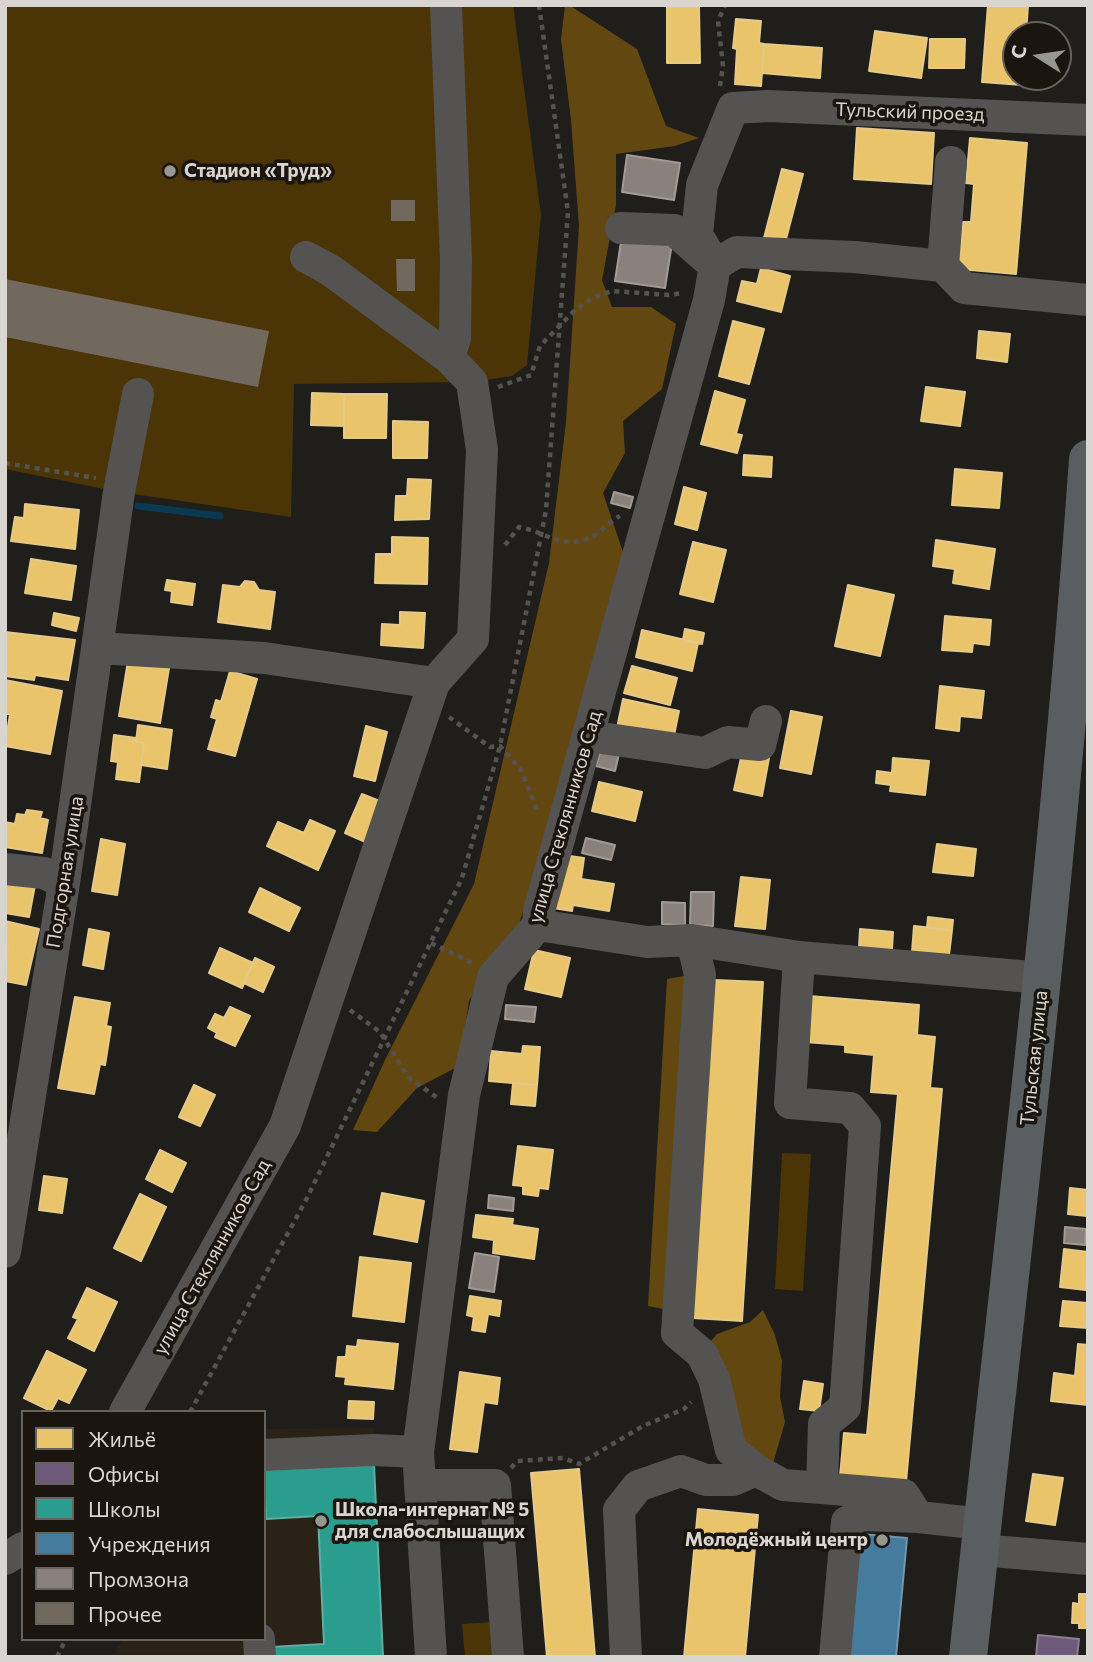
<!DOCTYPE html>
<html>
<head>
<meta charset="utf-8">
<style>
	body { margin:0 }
	#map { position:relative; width:1093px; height:1662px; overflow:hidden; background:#201e1a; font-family:Commissioner,sans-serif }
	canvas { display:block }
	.frame { position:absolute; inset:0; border:7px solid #d9d6d1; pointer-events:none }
	.legend { position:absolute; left:21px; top:1410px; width:245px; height:231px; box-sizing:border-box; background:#1a150e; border:2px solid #66625c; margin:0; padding:9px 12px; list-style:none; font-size:21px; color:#d9d6d1 }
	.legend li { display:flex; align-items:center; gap:14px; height:35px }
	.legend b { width:35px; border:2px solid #66625c }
	.north { position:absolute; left:1002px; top:21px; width:70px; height:70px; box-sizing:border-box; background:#1a150e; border:2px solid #66625c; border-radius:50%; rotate:282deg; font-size:19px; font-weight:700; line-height:28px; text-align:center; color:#d9d6d1 }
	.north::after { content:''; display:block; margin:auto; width:24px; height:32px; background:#989691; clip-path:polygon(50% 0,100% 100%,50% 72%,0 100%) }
</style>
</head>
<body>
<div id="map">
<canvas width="1093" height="1662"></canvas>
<div class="frame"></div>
<ul class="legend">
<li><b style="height:19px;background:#e9c46a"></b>Жильё</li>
<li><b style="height:19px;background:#6d597a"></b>Офисы</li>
<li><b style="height:19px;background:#2a9d8f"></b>Школы</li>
<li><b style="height:19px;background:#457b9d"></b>Учреждения</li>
<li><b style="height:19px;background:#8a817c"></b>Промзона</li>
<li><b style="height:19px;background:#71695d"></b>Прочее</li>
</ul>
<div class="north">С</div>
</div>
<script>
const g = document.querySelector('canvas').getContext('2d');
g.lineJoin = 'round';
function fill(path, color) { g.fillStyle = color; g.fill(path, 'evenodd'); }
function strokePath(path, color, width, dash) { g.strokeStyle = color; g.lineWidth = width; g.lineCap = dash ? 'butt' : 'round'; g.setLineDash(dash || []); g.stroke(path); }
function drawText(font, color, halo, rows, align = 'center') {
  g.font = font + ' Commissioner,sans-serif'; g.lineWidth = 7; g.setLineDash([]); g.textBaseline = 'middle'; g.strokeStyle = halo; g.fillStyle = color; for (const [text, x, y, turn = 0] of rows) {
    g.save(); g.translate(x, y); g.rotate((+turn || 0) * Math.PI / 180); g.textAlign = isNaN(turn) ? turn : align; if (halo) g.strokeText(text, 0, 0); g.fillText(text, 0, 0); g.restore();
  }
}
fill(new Path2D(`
	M374 1428 383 1657H113L123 1639H264V1429Z`), '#2a2217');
fill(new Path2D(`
	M5 5H513L541 215 527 365 512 376 472 382 294 384 291 517 119 492 5 469Z
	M782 1153 811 1154 803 1291 775 1289Z
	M492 1622 495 1657H465L462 1624Z`), '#4b3405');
fill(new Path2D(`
	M565 5H569L637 49 666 126 699 138 675 146 616 154V205L602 280 612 307H651L676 324 662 389 623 421 625 453 603 493 623 552 551 824 519 924 469 1001 459 1066 417 1088 377 1132 353 1130 385 1060 474 884 549 563 566 422 579 226 571 120 561 39Z
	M694 974 674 1311 648 1306 667 979Z
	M763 1310 775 1335 782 1361 780 1397 785 1422 772 1467 748 1452 709 1343 717 1334 750 1322Z`), '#634710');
const homes = new Path2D(`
	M988 5H1028L1026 35H1016V77H1023L1022 85 982 82Z
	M667 7H699L700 63H667Z
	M736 19 761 21 759 43 764 44 761 86 735 84 737 49 733 48Z
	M875 31 927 38 921 78 869 71Z
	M930 39H965L964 68H929Z
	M764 44 822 48 820 78 762 73Z
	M857 128 934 133 931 184 854 179Z
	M970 138 1027 143 1016 274 959 269 963 222H971L974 184 966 183Z
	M782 169 803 174 785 243 764 238Z
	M761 268 790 276 781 312 737 301 742 281 757 284Z
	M733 321 764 329 749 384 719 376Z
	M979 331 1010 334 1007 362 977 358Z
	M926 387 965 392 960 426 921 421Z
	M715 391 745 400 736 434 742 435 737 453 701 444Z
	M312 393 344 394V426L311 425Z
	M344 394H387L386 438H344Z
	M393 421 428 422 427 458H393Z
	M744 455 772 457 771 477 743 475Z
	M955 469 1002 473 999 508 952 505Z
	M408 479 431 480 429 519 395 520 396 496H407Z
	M684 487 706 493 697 530 675 524Z
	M25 504 79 510 75 549 11 541 15 517 24 518Z
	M392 537 428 538 427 584 375 583 376 554H392Z
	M936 540 995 549 989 589 953 583 955 569 933 566Z
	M693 542 726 550 713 602 680 594Z
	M31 559 76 566 71 600 25 593Z
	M167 580 195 584 192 605 171 602 172 591 165 590Z
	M245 581 254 582 259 590 275 592 270 629 218 622 223 585 240 587Z
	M848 585 894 595 880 656 835 646Z
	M400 612 425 613 423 648 381 645 382 624 400 625Z
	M54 613 79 618 76 631 52 625Z
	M945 616 991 620 989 645 973 643 972 652 942 650Z
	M685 629 704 633 702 644 683 640Z
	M642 630 698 643 692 671 636 657Z
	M5 632 75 640 68 680 35 675 34 680 5 676Z
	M128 661 169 668 160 723 119 716Z
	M632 666 677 678 670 705 624 693Z
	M230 671 257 679 235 756 208 749 217 719 211 717 216 700 221 702Z
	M5 680 62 691 50 754 5 746 10 714H5Z
	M940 686 984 691 981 718 960 716 959 731 936 728Z
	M623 699 679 711 673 740 617 728Z
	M791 711 822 717 811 774 780 768Z
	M138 725 172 730 167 769 141 765 144 743 136 742Z
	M366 726 387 732 375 781 354 776Z
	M114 735 136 738V742L144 743 139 782 116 779 118 762 111 761Z
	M742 753 769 758 762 796 734 790Z
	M893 758 929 761 925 795 890 791 891 785 876 783 877 771 892 773Z
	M599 782 642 792 635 821 592 811Z
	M362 794 387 804 370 844 345 833Z
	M27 810 42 812 40 818 48 820 42 853 5 847V822L15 824 17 814 25 815Z
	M310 820 335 831 318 870 267 846 278 822 304 833Z
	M101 839 125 844 117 895 92 891Z
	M937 844 976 849 973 876 933 872Z
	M562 855 584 858 581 879 614 884 609 911 573 905 572 911 553 908Z
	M741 877 770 880 765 929 735 926Z
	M5 880 35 885 29 917 5 913Z
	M260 888 300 908 289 931 249 912Z
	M928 917 953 920 952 930 927 928Z
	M5 921 39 929 26 985 5 981 8 945H5Z
	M914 926 952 930 949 955 912 952Z
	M89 929 109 933 103 969 83 965Z
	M860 929 893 932 892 949 859 947Z
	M220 948 253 963 242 988 209 973Z
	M534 950 570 958 561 997 525 989Z
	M255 958 274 967 263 992 244 983Z
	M714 980 763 982 742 1321 693 1318Z
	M809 996 919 1005 917 1035 935 1037 930 1088 942 1089 906 1482 840 1476 844 1433 867 1435 898 1094 871 1092 874 1055 845 1052V1045L805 1042Z
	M75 997 110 1003 106 1026 111 1027 105 1065 100 1064 94 1094 58 1088Z
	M230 1007 250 1016 235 1046 215 1037 217 1033 208 1028 215 1014 224 1018Z
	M523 1046 540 1047 537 1085 489 1081 491 1051 522 1054Z
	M513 1083 537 1085 535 1106 511 1104Z
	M194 1085 215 1095 200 1126 179 1117Z
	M518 1146 553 1150 548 1189 539 1188 538 1196 523 1194V1186L513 1185Z
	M160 1150 186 1163 172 1192 146 1179Z
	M44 1176 67 1179 62 1213 39 1210Z
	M1070 1188 1088 1190V1229L1087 1216 1068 1214Z
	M382 1193 424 1201 417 1242 374 1234Z
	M140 1194 166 1207 141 1261 114 1248Z
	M476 1215 513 1219 512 1225 538 1229 534 1259 493 1253 494 1240 473 1237Z
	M1064 1249 1088 1252 1086 1290 1060 1287Z
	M360 1257 411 1263 404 1322 353 1316Z
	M87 1288 117 1302 94 1351 68 1338 78 1319 73 1317Z
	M470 1296 501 1301 499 1316 488 1314 485 1332 472 1330 474 1317 467 1315Z
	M1063 1301 1088 1303V1328L1060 1326Z
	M358 1340 398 1344 393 1389 345 1384 346 1377 336 1376 338 1357H346L347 1346 357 1347Z
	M1078 1344 1088 1345V1405L1051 1401 1054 1373 1075 1376Z
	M47 1351 86 1370 69 1403 58 1398 51 1411 24 1398Z
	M460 1372 500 1378 497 1404 484 1402 477 1452 450 1449Z
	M804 1381 823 1384 819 1411 800 1409Z
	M349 1401 374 1402 373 1419 348 1418Z
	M579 1469 595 1657H547L531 1473Z
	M1033 1474 1063 1478 1055 1525 1026 1521Z
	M698 1509 758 1515 745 1657H684Z
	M1079 1594H1088V1628H1079V1623H1072L1073 1603 1079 1604Z`);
fill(homes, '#e9c46a');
strokePath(homes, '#e4c989', 2);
const offices = new Path2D(`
	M1038 1635 1079 1639 1077 1657H1036Z`);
fill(offices, '#6d597a');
strokePath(offices, '#8d7e94', 2);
const schools = new Path2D(`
	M374 1465 383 1657H271V1647L324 1644 318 1516 266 1519 264 1470Z`);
fill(schools, '#2a9d8f');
strokePath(schools, '#5eaea3', 2);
const public = new Path2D(`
	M861 1534 907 1538 896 1657H850Z`);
fill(public, '#457b9d');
strokePath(public, '#7196ad', 2);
const industry = new Path2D(`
	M627 155 680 163 674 200 622 192Z
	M622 235 672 243 665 288 615 281Z
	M614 492 633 497 630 508 611 503Z
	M601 750 619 754 615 771 596 766Z
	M586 838 615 845 611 860 582 853Z
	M691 892H714L713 926 690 925Z
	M662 902 685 903V925L662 924Z
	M506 1005 536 1007 534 1022 505 1019Z
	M489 1195 514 1198 513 1211 488 1208Z
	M1065 1227 1086 1229 1085 1245 1064 1243Z
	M475 1253 499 1257 494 1292 469 1288Z`);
fill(industry, '#8a817c');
strokePath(industry, '#a29a96', 2);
strokePath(new Path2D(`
	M138 506 220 516`), '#0a3a52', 7);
fill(new Path2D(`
	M391 200H415V221H391Z
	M396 259H415V291H397Z
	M5 279 269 331 258 387 5 337Z`), '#71695d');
strokePath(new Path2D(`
	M720 86 723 66 718 21 725 5
	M498 387 531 375 540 346 575 310 592 298 612 291 669 295 683 293
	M5 463 96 478
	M505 545 519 527C547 532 563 552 593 536 603 531 610 521 620 516
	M449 717 490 747 500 746 521 770 538 812
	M431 943 472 963
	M350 1010 380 1032 408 1077 439 1099
	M190 1412 306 1200 462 878 500 746 546 510 568 212 539 5
	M511 1468 517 1461 563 1458 579 1464 643 1426 684 1409 691 1402
	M57 1657 66 1639`), '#555350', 4.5, [5, 5]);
strokePath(new Path2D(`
	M446 5 456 260 455 339 448 357
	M951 162 943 266 964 288 1088 300
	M621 228 674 230 708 260
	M715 265 697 235 702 185 733 108 768 106 1088 120
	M715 265 737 252 855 257 943 266
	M98 648 264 658 434 683
	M588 736 705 753 728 742 760 745 766 721
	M5 869 44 873 64 883
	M538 925 647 942 692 940 799 957 1043 978
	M692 940 700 975 677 1333 702 1354 714 1379 731 1450 756 1470 783 1485 822 1488
	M799 957 790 1103 850 1108 865 1126 845 1407 824 1424 822 1488 904 1495 918 1517 983 1524
	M5 1252 64 883 119 492 138 394
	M125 1412 285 1126 434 683 473 639 482 450 472 382 448 357 330 270 306 257
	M264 1455 374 1450 418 1452
	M420 1485H495L508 1657
	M980 1550 1088 1559
	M5 1559 23 1548
	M259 1639 260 1657
	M431 1657 418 1452 464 1095 493 977 538 925 539 911 709 300 715 265
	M626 1657 619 1510 638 1486 681 1471 706 1480H733L756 1470
	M835 1657 847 1522 862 1515 918 1517`), '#555351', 32);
strokePath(new Path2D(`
	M968 1657C1011 1258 1060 859 1088 459`), '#595f61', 38);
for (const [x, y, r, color] of [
	[170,171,7,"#989691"],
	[321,1521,7,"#989691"],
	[882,1540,7,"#989691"]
]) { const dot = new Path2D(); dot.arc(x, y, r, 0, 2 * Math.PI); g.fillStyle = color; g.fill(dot); strokePath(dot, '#1a150e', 2.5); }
drawText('19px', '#d9d6d1', '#1a150e', [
	["Тульский проезд",910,112,2],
	["улица Стеклянников Сад",565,817,-74],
	["Подгорная улица",65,872,-81],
	["Тульская улица",1034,1058,-84],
	["улица Стеклянников Сад",212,1257,-61]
]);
drawText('bold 19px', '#d9d6d1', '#1a150e', [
	["Стадион «Труд»",184,171],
	["Школа-интернат № 5",335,1510],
	["для слабослышащих",335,1532],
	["Молодёжный центр",868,1540,"right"]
], 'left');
</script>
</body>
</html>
